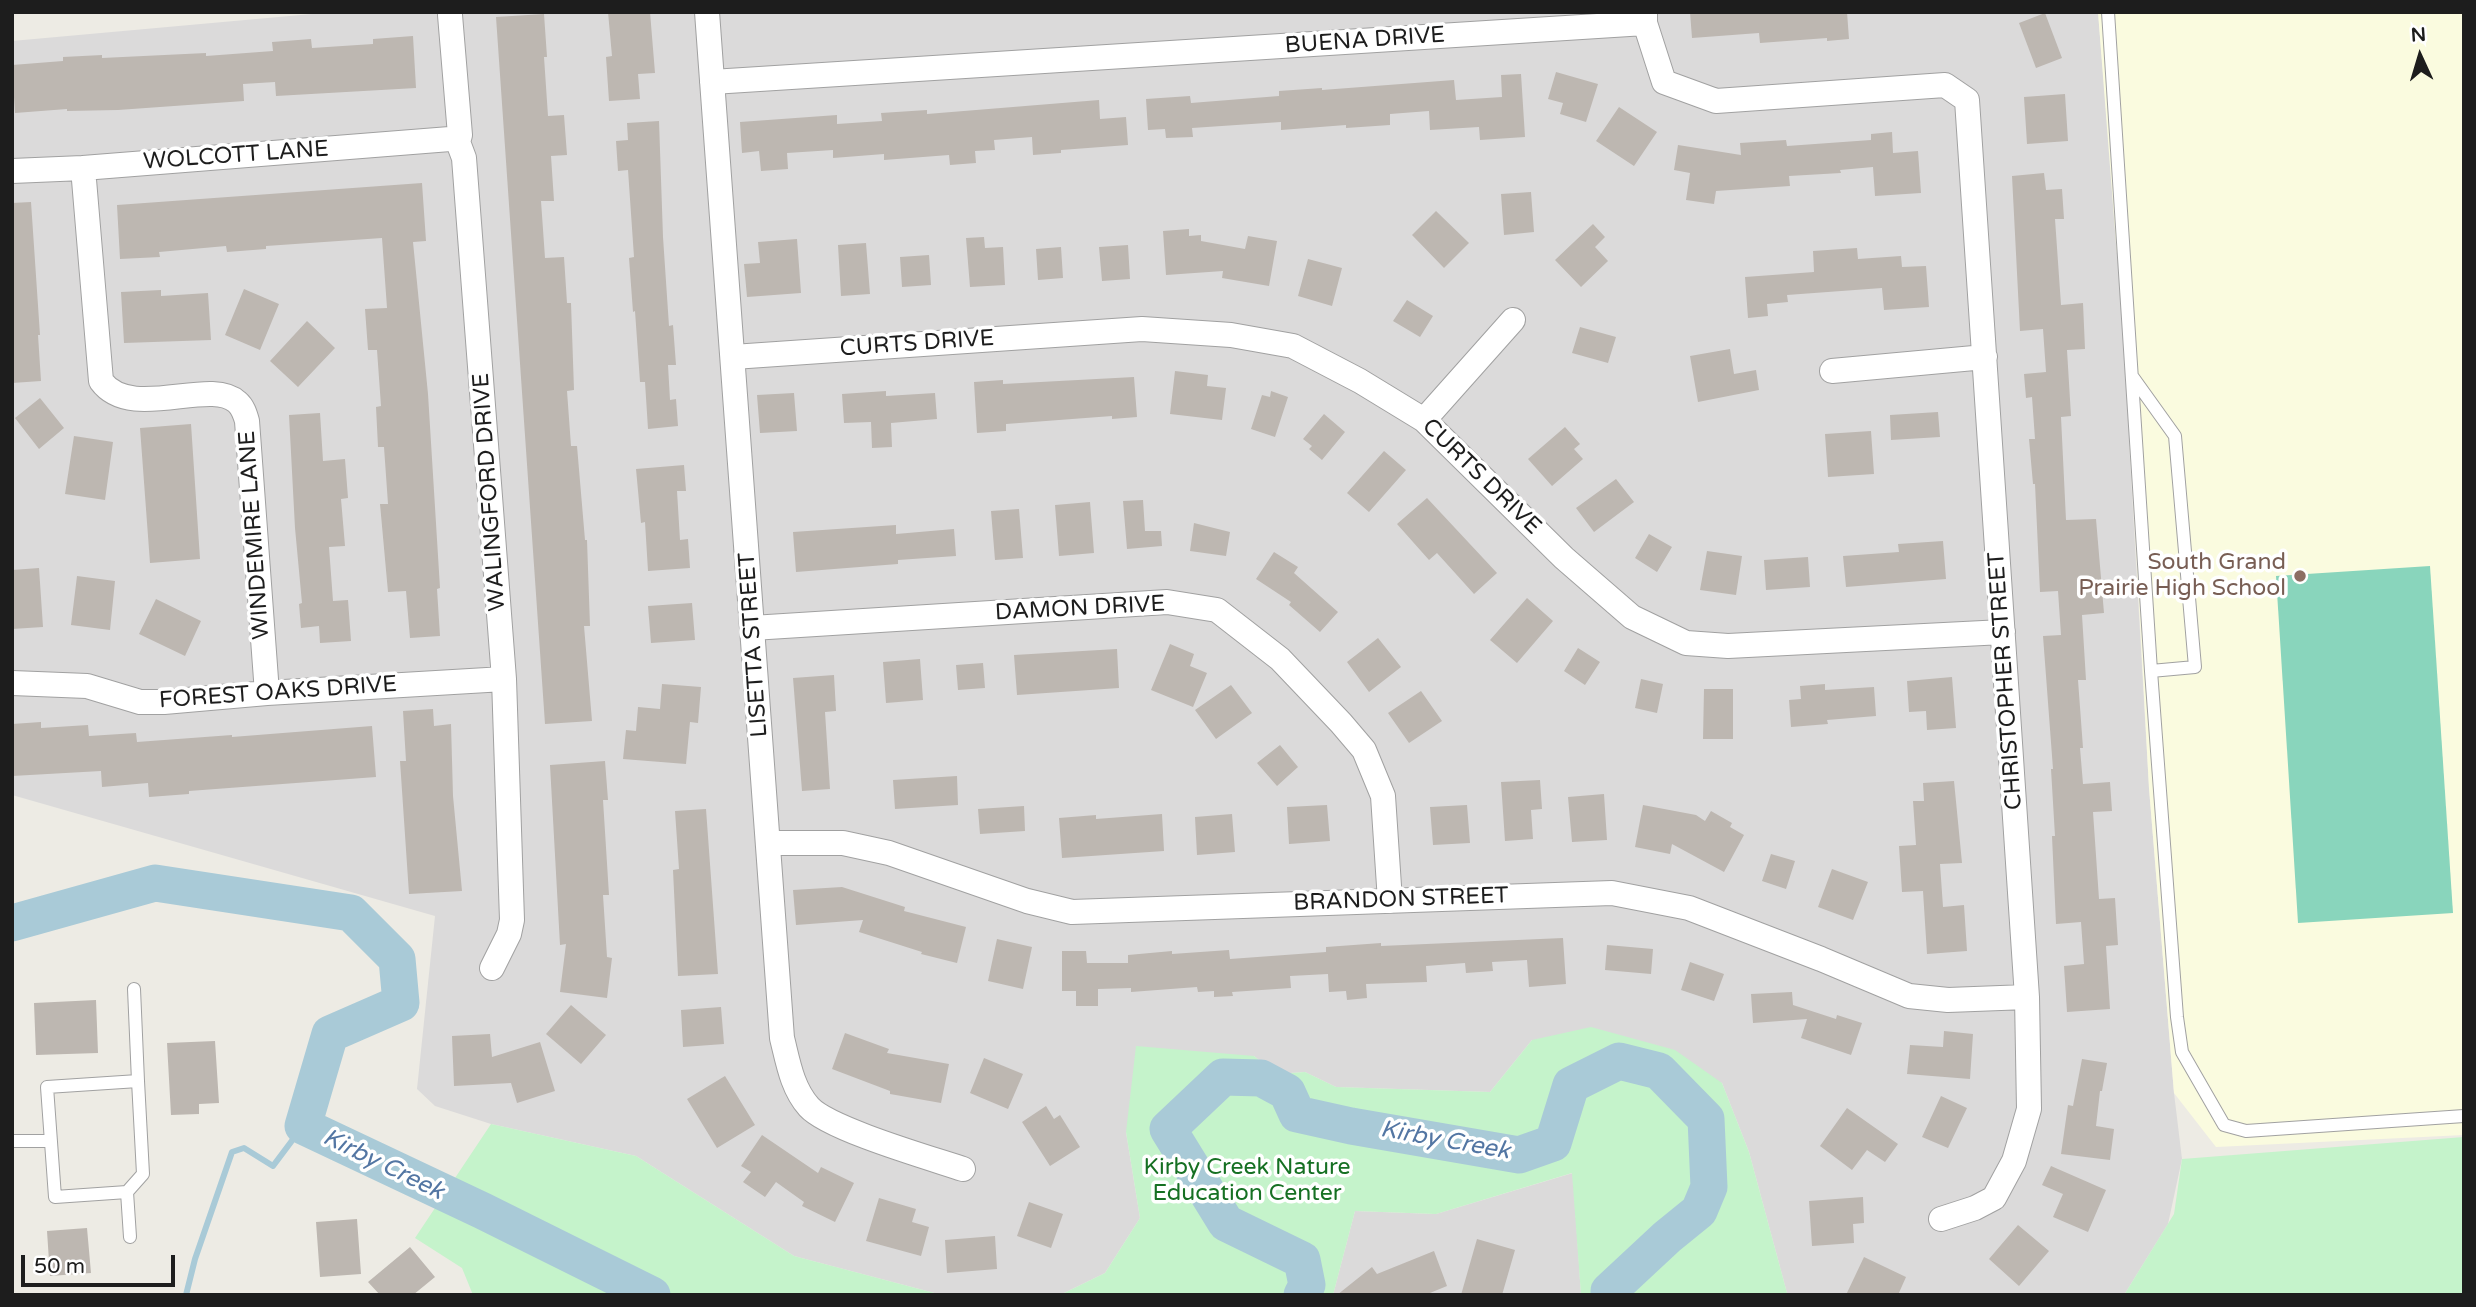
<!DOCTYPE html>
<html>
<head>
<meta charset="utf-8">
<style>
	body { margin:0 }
	#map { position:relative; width:2476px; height:1307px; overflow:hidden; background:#edebe4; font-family:"Varela Round",sans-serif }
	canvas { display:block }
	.frame { position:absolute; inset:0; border:14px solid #1d1d1d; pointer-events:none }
	.north { position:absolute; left:2385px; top:21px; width:70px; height:70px; -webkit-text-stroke:5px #fff; paint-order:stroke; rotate:356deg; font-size:19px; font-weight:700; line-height:28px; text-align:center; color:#1d1d1d }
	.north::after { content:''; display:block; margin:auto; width:24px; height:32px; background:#1d1d1d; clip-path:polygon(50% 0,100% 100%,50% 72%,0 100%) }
	.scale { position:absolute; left:21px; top:1255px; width:154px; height:32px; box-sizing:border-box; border:4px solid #1d1d1d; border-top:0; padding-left:9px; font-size:21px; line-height:24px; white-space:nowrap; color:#1d1d1d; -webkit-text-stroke:5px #fff; paint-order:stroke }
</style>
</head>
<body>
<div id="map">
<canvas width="2476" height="1307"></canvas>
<div class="frame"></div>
<div class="north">N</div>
<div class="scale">50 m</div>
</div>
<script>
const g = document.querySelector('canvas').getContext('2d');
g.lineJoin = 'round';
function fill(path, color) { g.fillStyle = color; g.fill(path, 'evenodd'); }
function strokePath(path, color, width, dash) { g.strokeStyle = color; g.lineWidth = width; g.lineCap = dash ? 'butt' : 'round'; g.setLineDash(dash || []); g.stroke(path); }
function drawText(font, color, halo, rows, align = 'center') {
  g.font = font + ' "Varela Round",sans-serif'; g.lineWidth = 7; g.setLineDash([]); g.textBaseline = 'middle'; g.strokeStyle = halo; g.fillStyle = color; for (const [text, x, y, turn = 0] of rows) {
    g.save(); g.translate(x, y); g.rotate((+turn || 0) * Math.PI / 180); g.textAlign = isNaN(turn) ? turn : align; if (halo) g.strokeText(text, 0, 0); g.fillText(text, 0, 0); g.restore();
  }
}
fill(new Path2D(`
	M334 12H2098L2130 398 2129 442 2149 788 2174 1093 2182 1159 2168 1224 2124 1295H1790L1787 1293 1749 1152 1722 1083 1532 1040 1490 1092 1336 1087 1305 1072 1276 1074 1254 1056 1126 1132 1140 1218 1105 1273 1060 1295H942L794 1256 636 1156 491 1124 435 1106 417 1089 435 916 12 795V41Z
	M1573 1173 1581 1295H1333L1355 1211 1436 1214Z`), '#dbdada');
fill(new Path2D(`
	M2098 12H2464V1135L2216 1147 2174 1093 2149 788 2123 309 2116 244Z`), '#fafbdf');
fill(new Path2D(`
	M1591 1027 1675 1050 1722 1083 1749 1152 1787 1293 1790 1295H1581L1572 1173 1436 1214 1355 1211 1333 1295H1060L1105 1273 1140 1218 1126 1132 1136 1046 1254 1056 1276 1074 1305 1072 1336 1087 1490 1092 1532 1040Z
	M491 1124 636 1156 794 1256 942 1295H473L462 1268 415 1238Z
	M2464 1137V1295H2124L2174 1214 2182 1159Z`), '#c5f3cb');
fill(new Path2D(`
	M2430 566 2453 913 2298 923 2276 576Z`), '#89d5bc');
strokePath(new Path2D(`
	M186 1295 195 1259 232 1152 244 1148 273 1166 303 1126`), '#a9cad7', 6);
strokePath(new Path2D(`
	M12 923 155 883 351 913 397 959 401 1003 330 1034 303 1126 483 1211 652 1295
	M1302 1295 1307 1285 1302 1260 1226 1223 1168 1129 1223 1077 1261 1078 1287 1092 1297 1114 1351 1126 1519 1155 1553 1143 1571 1085 1619 1061 1659 1071 1706 1119 1709 1187 1699 1211 1667 1237 1609 1291V1295`), '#a9cad7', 37);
fill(new Path2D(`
	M608 12H650L655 73 638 74 640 99 609 101 606 57 612 56Z
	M1690 12H1847L1849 39 1827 41V38L1760 43 1759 33 1692 38Z
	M2045 13 2062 58 2036 68 2019 23Z
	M544 14 547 57H544L548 116 564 115 567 155 551 156 554 201H541L545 258 564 257 567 303H571L574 390 567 391 571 446H577L585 540H587L590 626H584L592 721 545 724 496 17Z
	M413 36 416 88 276 96 275 82 243 84 244 101 118 110 67 111V109L15 113 12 65 63 61V57L102 55V58L206 53V56L273 51 272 42 311 39 312 48 373 44V39Z
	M1556 72 1598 84 1586 122 1560 114 1563 103 1548 99Z
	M1521 74 1525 137 1480 140 1479 127 1430 130 1429 111 1390 114V125L1346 128V125L1281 130V122L1192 128 1193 137 1166 138 1165 129 1148 130 1146 99 1190 96 1191 103 1279 96V91L1322 88V90L1454 80 1456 100 1502 97 1501 75Z
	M2065 94 2068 141 2027 144 2024 97Z
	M1099 100 1100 119 1126 117 1128 145 1061 150V153L1033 155 1032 137 994 140 995 150 975 151 976 163 950 165 949 155 884 160V154L833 158V150L787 153 788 169 761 171 759 151 742 153 740 122 837 115V124L882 121 881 113 927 110V114Z
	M1619 107 1657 132 1634 166 1596 141Z
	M659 121 663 237 669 326 673 325 676 365H668L670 400 676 399 678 426 648 429 645 382H640L635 311 633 312 629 258 634 257 628 170 618 171 616 141 628 140 627 123Z
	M1892 132 1893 153 1918 151 1921 193 1875 196 1873 167 1840 170 1841 173 1789 176 1790 186 1716 191 1714 204 1686 200 1690 173 1674 170 1678 145 1741 155 1740 143 1786 140 1787 146 1871 140V134Z
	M2044 173 2046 190 2062 189 2064 219H2055L2061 305 2083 303 2085 349 2067 350 2071 416 2061 417 2066 520 2096 519 2104 613 2082 615 2086 680H2078L2083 748H2080L2083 784 2110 782 2112 811 2093 812 2099 899 2115 898 2118 945 2106 946 2110 1009 2067 1012 2064 966 2084 964 2081 922 2056 924 2052 836H2055L2051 769H2053L2043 636 2061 635 2058 591 2040 592 2035 484H2033L2029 439H2035L2032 397 2026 398 2024 374 2046 372 2043 329 2020 331 2012 176Z
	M422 183 426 241 413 242 428 394 440 588 437 589 440 636 410 638 406 591 388 592 380 504H388L384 447H378L376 407 381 406 377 350H368L365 309 387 308 382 238 266 246V249L227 252 226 246 159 252 160 257 120 259 117 205Z
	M1531 192 1534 232 1504 235 1501 194Z
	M31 202 40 335H38L41 381 12 383V203Z
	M1436 211 1469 243 1444 268 1412 235Z
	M1593 224 1605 237 1595 247 1608 261 1581 287 1555 260Z
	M1189 229V236L1201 235V241L1245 249 1248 236 1277 241 1269 286 1222 278 1223 271 1166 275 1163 231Z
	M984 237 985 248 1003 247 1005 285 970 287 966 238Z
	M797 239 801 293 747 297 744 264 760 263 758 242Z
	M866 243 870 294 841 296 838 245Z
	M1128 245 1130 279 1102 281 1099 247Z
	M1061 247 1063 278 1038 280 1036 249Z
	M1857 248 1858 259 1901 256 1902 267 1926 266 1929 307 1884 310 1882 288 1787 295 1788 302 1767 304 1768 316 1748 318 1745 277 1814 272 1813 251Z
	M929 255 931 285 902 287 900 257Z
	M1308 259 1342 268 1332 306 1298 296Z
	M244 289 279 304 260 350 225 335Z
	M161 290V296L208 293 211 340 124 343 121 292Z
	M1407 300 1433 316 1420 337 1393 321Z
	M307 321 335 348 298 387 270 361Z
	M1580 327 1616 337 1608 363 1572 353Z
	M1730 349 1734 374 1756 370 1759 390 1698 402 1690 356Z
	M1175 371 1208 375 1207 386 1226 388 1222 420 1170 414Z
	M1134 377 1137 417 1112 419V416L1006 424V431L977 433 974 382 1003 380V384Z
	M886 391V396L935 393 937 419 891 423 892 447 872 448 871 422 844 423 842 394Z
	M1271 391 1288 397 1275 437 1251 429 1262 395 1270 397Z
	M794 393 797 431 760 433 757 395Z
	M40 398 64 428 39 449 15 418Z
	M1938 412 1940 437 1891 440 1890 415Z
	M320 413 323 461 345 459 348 498 341 499 345 546 329 547 333 601 348 600 351 641 320 643 319 626 301 628 299 604 302 603 295 528 289 415Z
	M1324 414 1345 432 1322 460 1309 449 1312 446 1303 439Z
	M191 424 200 559 150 563 140 428Z
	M1565 427 1580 444 1574 449 1583 459 1552 486 1528 459Z
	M1871 431 1874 474 1828 477 1825 434Z
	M74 436 113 442 105 500 65 494Z
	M1384 451 1406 470 1369 512 1347 493Z
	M684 465 686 491H677L680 540 688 539 690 568 648 571 645 522 641 523 636 469Z
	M1616 479 1634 502 1594 532 1576 508Z
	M1427 498 1497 573 1474 594 1437 553 1429 560 1397 524Z
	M1143 500 1145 531H1161L1162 546 1127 549 1123 501Z
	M1090 502 1094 553 1059 556 1055 505Z
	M1019 509 1023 558 995 560 991 511Z
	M1194 523 1230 532 1226 556 1190 551Z
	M896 525V534L954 529 956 556 898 560V564L796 572 793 532Z
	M1649 534 1672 547 1657 572 1635 558Z
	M1943 541 1946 579 1846 587 1843 556 1899 552 1898 544Z
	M1707 551 1742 556 1736 595 1700 590Z
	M1274 552 1298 567 1294 573 1338 612 1320 632 1289 605 1291 602 1256 579Z
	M1808 557 1810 587 1766 590 1764 560Z
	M39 568 43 627 12 629V570Z
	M77 576 115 581 110 630 71 625Z
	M1527 598 1553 621 1517 663 1490 640Z
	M156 599 201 621 185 656 139 634Z
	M692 603 695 640 651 643 648 606Z
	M1378 638 1401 667 1369 692 1347 662Z
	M1170 644 1194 654 1190 666 1207 673 1193 707 1151 690Z
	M1578 648 1600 662 1585 685 1564 671Z
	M1117 649 1119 688 1017 695 1014 655Z
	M920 659 923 700 886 703 883 662Z
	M983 663 985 688 958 690 956 665Z
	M834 675 836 711 825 712 830 789 802 791 793 678Z
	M1952 677 1956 728 1927 730 1926 711 1909 712 1907 681Z
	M1641 679 1663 684 1657 713 1635 708Z
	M662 684 701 687 698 723 690 722 686 764 623 759 626 730 636 731 638 707 660 709Z
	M1825 684V690L1874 687 1876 716 1827 720 1828 724 1791 727 1789 700 1801 699 1800 686Z
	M1231 685 1252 713 1216 739 1195 710Z
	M1704 689H1733V739H1703Z
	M1421 691 1442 721 1409 743 1388 713Z
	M433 709 434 726 451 724 453 796 462 891 409 894 400 761H406L403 711Z
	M41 722V728L88 725 89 736 136 733 137 742 232 735V737L372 726 376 777 189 791V794L149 797 148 783 102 787 101 771 12 776V724Z
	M1280 745 1298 767 1277 786 1257 763Z
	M605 761 608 800H603L609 895H603L607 957 612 958 607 998 560 992 566 944 560 945 550 765Z
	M957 776 958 805 895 809 893 780Z
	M1540 780 1542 809 1531 810 1533 839 1505 841 1501 782Z
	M1954 781 1962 863 1940 864 1943 907 1964 905 1967 951 1927 954 1923 891 1902 892 1899 846 1916 845 1913 801H1924L1923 783Z
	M1604 794 1607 840 1572 842 1568 797Z
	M1327 805 1330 841 1289 844 1287 807Z
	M1467 805 1470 843 1433 845 1430 807Z
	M1643 805 1696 815 1705 821 1711 811 1732 823 1730 827 1744 835 1724 872 1672 844 1670 854 1635 847Z
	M1024 806 1025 831 980 834 978 809Z
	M706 809 718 974 678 976 673 870 679 869 675 811Z
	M1162 814 1164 851 1062 858 1059 818 1096 815V819Z
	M1232 814 1235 852 1197 855 1195 817Z
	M1771 854 1795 861 1786 889 1762 881Z
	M1832 869 1868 882 1853 920 1818 907Z
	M842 887 905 907 904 911 966 927 957 963 921 954 922 952 859 932 863 920 796 925 793 890Z
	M1563 938 1566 984 1529 987 1527 960 1492 962 1493 971 1466 973 1465 963 1426 966 1427 982 1366 984 1367 998 1347 1000 1346 991 1329 992 1328 974 1290 976 1291 988 1232 992 1233 996 1214 997V991L1198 992 1197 987 1131 992V988L1098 989V1006H1076V991H1062V951H1086L1087 963H1128V955L1172 951V954L1229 950 1230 959 1326 952V947L1381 943V946Z
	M997 939 1032 947 1023 989 988 981Z
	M1607 945 1653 949 1651 974 1605 970Z
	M1690 962 1724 974 1714 1001 1681 990Z
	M1792 992 1793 1005 1836 1019 1837 1015 1862 1023 1851 1055 1801 1038 1807 1019 1753 1023 1751 994Z
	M96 1000 98 1053 36 1055 34 1003Z
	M571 1005 606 1035 581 1064 546 1034Z
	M721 1007 724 1044 683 1047 681 1010Z
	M1944 1031 1973 1034 1970 1079 1907 1074 1910 1045 1943 1047Z
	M845 1033 889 1049 887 1053 949 1064 941 1103 890 1094V1091L832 1069Z
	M490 1034 492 1057 540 1042 555 1091 517 1103 511 1083 454 1086 452 1036Z
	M215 1041 219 1103 199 1104V1114L171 1115 167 1043Z
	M984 1058 1023 1074 1008 1109 970 1093Z
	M2082 1059 2107 1063 2102 1091H2100L2096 1126 2114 1129 2110 1160 2061 1154 2068 1105 2073 1106Z
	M725 1076 755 1125 717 1148 687 1099Z
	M1941 1096 1967 1108 1948 1148 1922 1137Z
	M1046 1106 1054 1119 1060 1115 1080 1147 1050 1166 1022 1122Z
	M1847 1108 1898 1144 1885 1162 1867 1150 1852 1170 1820 1146Z
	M762 1135 818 1173 821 1167 854 1183 835 1222 802 1206 804 1202 776 1182 765 1197 743 1182 751 1172 741 1166Z
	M2051 1166 2106 1190 2088 1232 2053 1217 2063 1194 2042 1185Z
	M1863 1197 1864 1223 1853 1224 1854 1243 1812 1246 1809 1201Z
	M879 1198 916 1209 912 1222 929 1227 921 1256 866 1241Z
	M1029 1202 1063 1214 1051 1248 1017 1236Z
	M357 1219 361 1274 320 1277 316 1222Z
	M2018 1225 2049 1251 2019 1286 1989 1259Z
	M87 1228 91 1273 50 1276 47 1231Z
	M995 1236 997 1269 947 1273 945 1240Z
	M1477 1239 1515 1250 1502 1295H1461Z
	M410 1247 435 1277 413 1295H380L368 1282Z
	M1434 1251 1447 1286 1425 1295H1337L1372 1267 1377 1274Z
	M1864 1257 1906 1277 1898 1295H1846Z`), '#bdb7b1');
const service = new Path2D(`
	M2108 12 2151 671 2177 1017 2182 1052 2224 1125 2246 1131 2464 1116
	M2132 376 2175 436 2195 667 2151 671
	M134 989 138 1081
	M138 1081 143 1174 127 1192 55 1197 47 1087Z
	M12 1141H50
	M127 1192 130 1237`);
const minor = new Path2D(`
	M707 12 782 1038C788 1062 792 1088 809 1107 829 1129 930 1158 963 1169
	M1645 12V23L1664 82 1716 101 1945 85 1967 100 2027 997 2029 1109 2014 1161 1994 1198 1975 1208 1941 1219
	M450 15 460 135 458 142 464 158 504 679 512 920 509 934 492 968
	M712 82 1645 23
	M83 168 101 381C131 422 210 377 237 402 243 407 245 414 247 421L267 693
	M12 171 83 168 450 139 458 142
	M733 357 1142 329 1231 335 1293 346 1360 381 1424 420 1564 558 1632 617 1686 643 1728 646 2003 632
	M1832 371 1985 357
	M1424 420 1513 320
	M752 628 1167 602 1217 610 1280 659 1341 723 1364 750 1383 796 1390 901
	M12 683 87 686 140 702H164L267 693 504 679
	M768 843H843L889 853 1027 901 1072 912 1612 893 1689 908 1821 959 1909 996 1948 1000 2027 997`);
strokePath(service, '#a1a1a1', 14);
strokePath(minor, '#a1a1a1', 26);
strokePath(service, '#fff', 12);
strokePath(minor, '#fff', 24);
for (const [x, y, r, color] of [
	[2300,576,7,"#8d6e63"]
]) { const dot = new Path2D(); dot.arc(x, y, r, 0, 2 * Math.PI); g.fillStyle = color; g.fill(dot); strokePath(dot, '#fff', 2.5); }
drawText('23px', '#1d1d1d', '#fff', [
	["BUENA DRIVE",1365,41,-4],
	["WOLCOTT LANE",236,156,-4],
	["CURTS DRIVE",917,344,-4],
	["CURTS DRIVE",1481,477,44],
	["WALINGFORD DRIVE",490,492,-94],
	["WINDEMIRE LANE",255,535,-94],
	["DAMON DRIVE",1080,609,-3],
	["LISETTA STREET",754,645,-94],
	["CHRISTOPHER STREET",2006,681,-94],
	["FOREST OAKS DRIVE",278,693,-4],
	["BRANDON STREET",1401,900,-2]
]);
drawText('23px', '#785e54', '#fff', [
	["South Grand",2286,563],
	["Prairie High School",2286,589]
], 'right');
drawText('23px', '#167023', '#fff', [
	["Kirby Creek Nature",1247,1168],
	["Education Center",1247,1194]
]);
drawText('italic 24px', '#5376a3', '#fff', [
	["Kirby Creek",1445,1141,10],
	["Kirby Creek",383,1165,26]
]);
</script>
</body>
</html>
